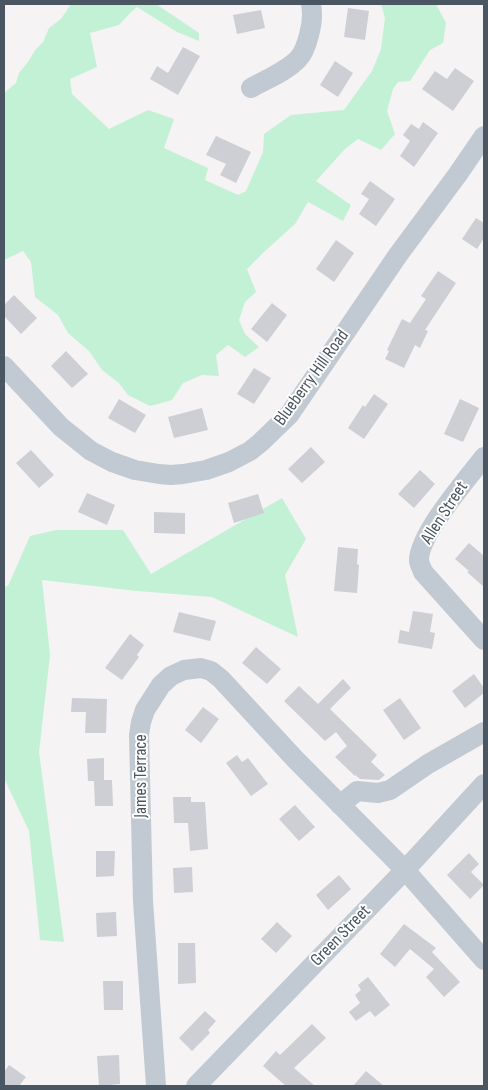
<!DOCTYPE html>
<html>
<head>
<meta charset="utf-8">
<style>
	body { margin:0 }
	#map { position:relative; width:488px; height:1090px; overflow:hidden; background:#f5f3f3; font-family:"Sofia Sans Condensed",sans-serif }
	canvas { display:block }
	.frame { position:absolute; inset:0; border:5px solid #4a5661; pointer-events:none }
</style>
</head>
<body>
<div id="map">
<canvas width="488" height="1090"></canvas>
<div class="frame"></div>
</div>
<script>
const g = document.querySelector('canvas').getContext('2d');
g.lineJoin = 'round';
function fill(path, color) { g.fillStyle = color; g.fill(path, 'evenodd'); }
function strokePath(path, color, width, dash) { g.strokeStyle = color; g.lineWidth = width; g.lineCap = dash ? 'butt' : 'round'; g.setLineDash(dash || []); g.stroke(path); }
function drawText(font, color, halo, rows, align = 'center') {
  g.font = font + ' "Sofia Sans Condensed",sans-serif'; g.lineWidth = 4; g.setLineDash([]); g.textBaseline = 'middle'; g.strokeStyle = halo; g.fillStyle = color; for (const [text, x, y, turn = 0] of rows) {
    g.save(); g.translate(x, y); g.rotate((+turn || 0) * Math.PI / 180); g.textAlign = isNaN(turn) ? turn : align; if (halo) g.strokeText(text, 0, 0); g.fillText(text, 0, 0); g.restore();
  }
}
fill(new Path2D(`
	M71 4H156L199 33V41L177 32 137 7 130 13 119 25 90 33 97 67 70 79 72 94 109 129 148 110 174 119 164 148 208 168 205 180 238 195 246 191 263 152 264 134 291 115 344 110 372 71 381 49 385 18 381 4H436L446 23 443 43 430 50 410 81 398 82 393 89 387 111 395 134 381 150 358 139 345 149 316 181 351 205 343 221 308 202 295 224 265 251 247 269 256 292 245 302 239 320 245 334 259 347 245 357 228 345 216 355 219 376 202 375 183 383 172 400 150 406 128 395 119 383 102 370 89 351 68 333 58 315 35 297 31 262 23 251 4 260V93L16 83 19 73 28 62 36 49 43 42 49 28 61 19Z
	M282 498 306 539 285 575 298 637 212 597 137 591 42 580 50 655 39 752 64 942 40 940 29 831 4 778V587L8 586 30 536 56 530H123L151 574Z`), '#c3f1d5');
fill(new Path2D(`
	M348 8 369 11 365 40 344 37Z
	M261 10 265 28 237 34 233 15Z
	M183 47 200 56 178 95 150 79 157 66 168 73Z
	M335 61 353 73 338 97 320 85Z
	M455 68 474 81 453 111 422 89 435 71 447 79Z
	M423 122 438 133 414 167 400 156 410 141 403 135 411 124 419 129Z
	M216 136 251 152 236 183 220 175 226 164 206 155Z
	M370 181 395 199 376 226 359 214 369 199 361 194Z
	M476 218 484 223V238L477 249 462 239Z
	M336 240 354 253 334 282 316 269Z
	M438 271 456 283 425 330 428 331 420 348 415 345 404 368 385 359 389 351 387 350 402 319 410 323 426 299 421 296Z
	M14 295 37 318 21 334 4 316V305Z
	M272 303 287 315 267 342 251 329Z
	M66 351 88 374 72 388 51 366Z
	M254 368 271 378 254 404 237 394Z
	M374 394 388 404 364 439 348 428 363 405 365 407Z
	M119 399 146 415 135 433 108 418Z
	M460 399 479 408 463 442 444 434Z
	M202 408 208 430 174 438 168 417Z
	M311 447 325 462 302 483 288 469Z
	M31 450 54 475 39 488 16 463Z
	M420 470 435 484 414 508 398 494Z
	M87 493 115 505 107 525 78 512Z
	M258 494 264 513 234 523 228 503Z
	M154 512 185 513V534L154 533Z
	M469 543 484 556V587L467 572 469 571 455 559Z
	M338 547 358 549 357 564 359 565 357 593 334 591Z
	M413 611 433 614 430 632 435 633 432 649 398 643 400 630 409 632Z
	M179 612 216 621 210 641 173 632Z
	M130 634 144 645 137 655 139 657 122 680 105 668Z
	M256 647 281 669 267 684 242 663Z
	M474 674 484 688V693L465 708 452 691Z
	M343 679 351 688 330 709 377 755 371 762 385 775 379 780 360 779 355 775V776L335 757 347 746 336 732 325 741 284 701 299 686 318 704Z
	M72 698 107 699 106 733H85L86 712H71Z
	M400 698 421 728 404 740 383 710Z
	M203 707 219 719 201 743 185 730Z
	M237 755 242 762 248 758 268 784 251 796 226 763Z
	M104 758V780H112L113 806H95L94 781H88L87 759Z
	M173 797H191V802H205L208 849 190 851 188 823H174Z
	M295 805 315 827 299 841 279 819Z
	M96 851H115L114 876 96 877Z
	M469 853 479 864 471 872 484 885 470 899 447 875Z
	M192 867 193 892 174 893 173 868Z
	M339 875 351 889 328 910 316 895Z
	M116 912 117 936 97 937 96 913Z
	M277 922 292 936 276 953 261 939Z
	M404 924 436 948 432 952 460 982 444 997 426 977 434 969 410 949 395 967 380 954Z
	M178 943H195L196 983 178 984Z
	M368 977 390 1005 375 1017 370 1011 356 1021 349 1012 360 1003 355 995 361 990 358 985Z
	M103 981H123V1010H104Z
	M205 1011 216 1021 208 1030 210 1033 192 1051 179 1038Z
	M312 1024 326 1038 294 1068 315 1086H286L263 1066 276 1051 280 1055Z
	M119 1055 120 1084 99 1086 97 1056Z
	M9 1065 26 1077 19 1086H4V1072Z
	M366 1071 384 1086H353Z`), '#cdcfd5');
strokePath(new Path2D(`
	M251 88C265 80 287 71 298 59 304 53 307 43 309 35 312 24 313 14 311 4
	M4 366 61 427 91 451 112 462 135 470 159 474 171 475 183 474 206 470 229 462 250 451 260 443 289 415 398 255 458 174 484 136
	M484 457C468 478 418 535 419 561 419 564 422 568 423 572L484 640
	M340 805 357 791 378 793 390 790 428 764 484 732
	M156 1086 143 901 139 735 141 722 145 710 161 685 171 676 184 670 201 668 211 671 221 679 295 759 405 870 484 960
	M196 1086 405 870 484 784`), '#c1cad2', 20);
drawText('18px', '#4a5661', '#fff', [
	["Blueberry Hill Road",312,378,-54],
	["Allen Street",445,513,-57],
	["James Terrace",141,776,-90],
	["Green Street",341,936,-46]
]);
</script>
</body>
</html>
